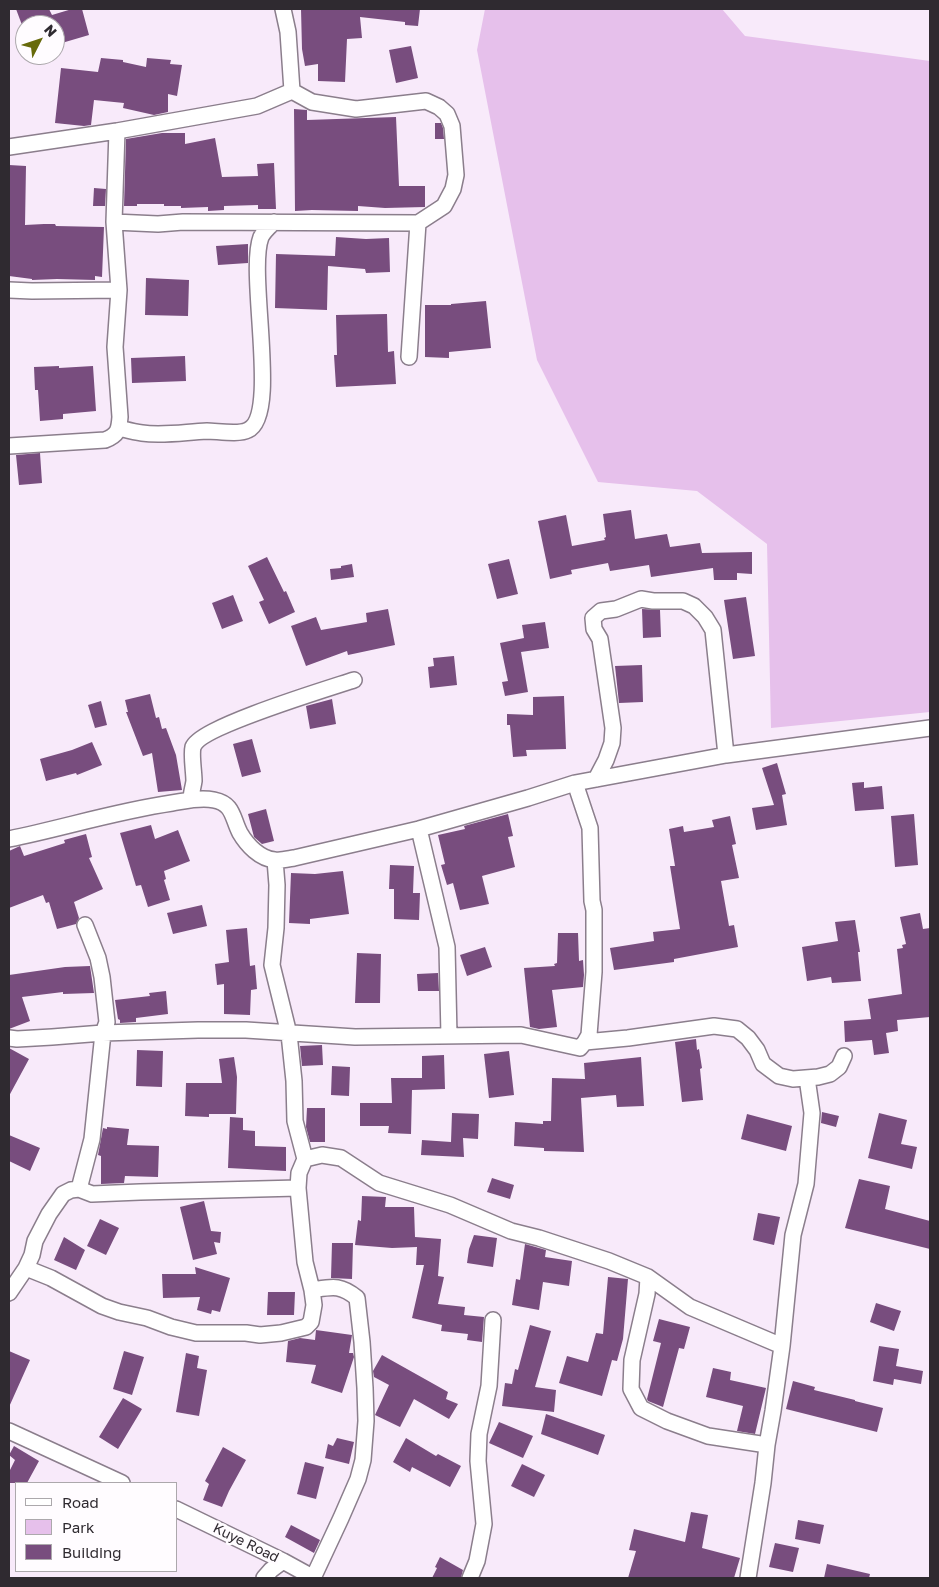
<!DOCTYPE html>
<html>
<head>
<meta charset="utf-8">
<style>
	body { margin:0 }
	#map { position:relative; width:939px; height:1587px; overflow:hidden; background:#f8eafa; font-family:"Golos Text",sans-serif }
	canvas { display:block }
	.frame { position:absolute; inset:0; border:10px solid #2f2a30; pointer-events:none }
	.legend { position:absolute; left:15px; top:1482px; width:162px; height:90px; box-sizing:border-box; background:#fffcff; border:1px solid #aca8ac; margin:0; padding:6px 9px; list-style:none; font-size:15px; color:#2f2a30 }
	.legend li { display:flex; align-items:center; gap:10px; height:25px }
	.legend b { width:25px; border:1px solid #aca8ac }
	.north { position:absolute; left:15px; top:15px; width:50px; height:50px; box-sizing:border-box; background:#fffcff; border:1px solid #aca8ac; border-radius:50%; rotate:49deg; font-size:14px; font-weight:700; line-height:20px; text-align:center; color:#2f2a30 }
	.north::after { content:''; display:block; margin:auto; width:18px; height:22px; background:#676a0b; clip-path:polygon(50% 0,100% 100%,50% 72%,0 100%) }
</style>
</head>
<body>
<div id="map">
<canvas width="939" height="1587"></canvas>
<div class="frame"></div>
<ul class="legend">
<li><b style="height:6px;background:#fff"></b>Road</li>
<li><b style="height:14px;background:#e6c0eb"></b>Park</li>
<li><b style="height:14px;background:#784d7e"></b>Building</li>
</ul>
<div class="north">N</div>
</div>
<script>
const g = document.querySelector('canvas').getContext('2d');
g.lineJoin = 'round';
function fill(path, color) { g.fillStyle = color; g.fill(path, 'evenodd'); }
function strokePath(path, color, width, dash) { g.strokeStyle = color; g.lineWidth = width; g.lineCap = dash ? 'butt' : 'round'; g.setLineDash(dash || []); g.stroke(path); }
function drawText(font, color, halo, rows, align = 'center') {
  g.font = font + ' "Golos Text",sans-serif'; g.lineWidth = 5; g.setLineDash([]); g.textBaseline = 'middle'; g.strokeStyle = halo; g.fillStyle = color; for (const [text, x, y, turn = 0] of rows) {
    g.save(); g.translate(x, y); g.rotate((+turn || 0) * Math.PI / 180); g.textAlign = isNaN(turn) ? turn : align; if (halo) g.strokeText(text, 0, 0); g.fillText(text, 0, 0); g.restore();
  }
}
fill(new Path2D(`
	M485 9H722L745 36 930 61V712L771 728 767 544 697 491 598 482 537 360 477 50Z`), '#e6c0eb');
fill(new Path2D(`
	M16 9H49L52 15 72 9H82L89 35 55 45V25H22Z
	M301 9H420L418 26 405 25V22L360 17 362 38 347 39 345 82 318 81V64L305 66 302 49Z
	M411 46 418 78 396 83 389 50Z
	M101 58 123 60V62L146 67 147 58 171 60 170 64 182 65 177 96 168 94V112L154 115 123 108 124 103 94 100 91 125 84 126 55 123 61 68 98 72Z
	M294 109 307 110V120L396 117 399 186H425V207L385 208 358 206V211L312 210 295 211Z
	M435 123H441L443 128 444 139H435Z
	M162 133H185V144L215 138 222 177 258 176 257 164 274 163 276 209H258V205L224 206V210L208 211V207L181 208V206H164V204H137V206H124L126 139Z
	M9 165 26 166 25 225 44 224H55L56 226 104 227 102 277 95 276V280L57 279 32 280V279L9 276Z
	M94 188 106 189 105 206H93Z
	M336 237 366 239 389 238 390 272 366 273 365 269 328 266 327 310 275 308 276 254 335 256Z
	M248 244V263L218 265 216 246Z
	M146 278 189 280 188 316 145 315Z
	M486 301 491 348 449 352V358L425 357V305H451V304Z
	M387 314 388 352 394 351 396 384 336 387 334 355H337L336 315Z
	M185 356 186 381 132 383 131 358Z
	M59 366V368L93 366 96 411 63 414V419L40 421 38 390H35L34 367Z
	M40 453 42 483 19 485 16 455Z
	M631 510 635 539 667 534 670 547 700 543 702 553 752 552V574L737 573V580H714L713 568 651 577 649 565 610 571 608 563 571 570 572 574 550 579 538 521 566 515 572 546 605 540 604 538 606 537 603 514Z
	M267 557 284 592 286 591 295 612 269 624 259 602 264 600 248 566Z
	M509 559 518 594 497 599 488 564Z
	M352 564 354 577 331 580 330 569 341 568V566Z
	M233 595 243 621 222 629 212 603Z
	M746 597 755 656 733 659 724 600Z
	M388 609 395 645 348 655 347 651 306 666 291 626 316 617 321 630 367 622 366 613Z
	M642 609 660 610 661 637 643 638Z
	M545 622 549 648 521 652 528 692 505 696 502 682 508 681 500 643 524 638 522 625Z
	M454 656 457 685 430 688 428 667 434 666 433 658Z
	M642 665 643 702 619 703 615 666Z
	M150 694 156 718 159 717 162 729 166 728 176 755 182 790 158 792 152 753 143 756 126 712H128L125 700Z
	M564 696 566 749 526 750 527 756 513 757 510 725H507V714L533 715V697Z
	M332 699 336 724 310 729 306 706Z
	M101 701 107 725 95 728 88 705Z
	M252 739 261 772 242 777 233 744Z
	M92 742 102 765 77 775 76 773 46 781 40 759 72 750Z
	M777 763 786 794 782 795 787 825 756 830 752 808 774 805 762 768Z
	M864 782V788L882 786 884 809 855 811 852 783Z
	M266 809 274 841 262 844 254 837 248 814Z
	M508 814 513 836 508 837 515 867 482 876 489 904 460 910 453 883 447 885 441 865 445 864 438 835 465 829 464 826Z
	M914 814 918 865 895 867 891 816Z
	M730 816 736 844 732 845 739 878 721 881 729 926 734 925 738 947 674 959V962L614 970 610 948 654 941 653 932 680 929 670 866H675L669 829 683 826 684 832 714 827 712 820Z
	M151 825 155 839 178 830 190 861 164 871 166 879 164 880 170 900 148 907 141 885 136 886 120 833Z
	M86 834 92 857 89 858 103 889 74 902 79 918 76 924 57 929 49 902 46 903 43 895 9 908V851L20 846 24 856 65 843 64 840Z
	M390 865 414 866 413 893H420L419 920 394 919V889H389Z
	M343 871 349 914 310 919V924L289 923 291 873 315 874Z
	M202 905 207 926 173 934 167 913Z
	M920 913 923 929 930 928V1017L897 1020 898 1031 886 1033 889 1053 874 1055 872 1040 845 1042 844 1021 871 1019 868 999 902 994 897 949 903 948 902 945 906 944 900 917Z
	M855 920 860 952H858L861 981 832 983 831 977 807 981 802 947 838 941 835 922Z
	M247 928 250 966 255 965 257 989 251 990 250 1015 224 1014V984L217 985 215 964 229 962 226 930Z
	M558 933H578L579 961 583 960 584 975 583 987 552 990 557 1027 539 1029 530 1027 524 968 555 966 554 964 557 963Z
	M485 947 492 967 467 976 460 955Z
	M357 953 381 954 380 1003H355Z
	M90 966 94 993 63 994V992L22 997 30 1021 9 1029V975L65 967Z
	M438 973 439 991H418L417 974Z
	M166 991 168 1014 136 1018V1022L120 1023V1020L118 1019 115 1000 150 996 149 993Z
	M696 1039 697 1050 699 1049 702 1068 700 1069 703 1100 682 1102 675 1042Z
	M322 1045 323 1065 302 1066 300 1046Z
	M9 1048 29 1059 9 1096Z
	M137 1050 163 1051 162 1087 136 1086Z
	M509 1051 514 1095 489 1098 484 1054Z
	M444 1055 445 1089 412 1090 411 1134 388 1133 389 1126H360V1103H392L391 1078H422V1056Z
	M234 1057 237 1077 236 1114H209V1117L185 1116 186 1083H222L219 1059Z
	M641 1057 644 1106 617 1107 616 1095 581 1098 584 1152 544 1151V1148L514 1146 515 1122 543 1124V1121H551L552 1078 585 1079 584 1063Z
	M332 1066 350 1067 349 1096 331 1095Z
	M307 1108H325V1142H310L306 1127Z
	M822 1112 839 1116 836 1127 821 1123Z
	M452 1113 479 1114 478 1139 463 1138 464 1157 421 1155 422 1140 451 1142Z
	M879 1113 907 1120 901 1144 917 1147 912 1169 868 1158Z
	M747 1114 792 1126 786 1151 741 1139Z
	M230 1117 243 1118V1130L255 1131V1146L286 1147V1171L228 1168Z
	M107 1127 129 1129 127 1145 159 1146 158 1177 125 1176 124 1183 101 1184V1156L98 1155 103 1128 107 1129Z
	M9 1135 40 1148 30 1171 9 1161Z
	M492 1178 514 1185 510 1199 487 1192Z
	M859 1179 890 1186 885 1209 930 1221V1249L845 1228Z
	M362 1196 386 1197 385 1207H414L415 1237 441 1239 438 1276 444 1277 438 1304 465 1307 464 1315 484 1317 482 1342 467 1340 468 1334 441 1331 442 1325 412 1318 424 1265H416L417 1247 392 1248 355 1245 358 1220 361 1221Z
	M204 1201 211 1231 221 1232 220 1243 214 1242 217 1254 193 1260 180 1207Z
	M758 1213 780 1217 774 1245 753 1240Z
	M100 1219 119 1228 106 1255 87 1246Z
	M474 1235 497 1238 493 1267 467 1263 469 1249Z
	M64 1237 85 1250 76 1270 54 1260Z
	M332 1243H353L352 1279 331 1278Z
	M525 1244 546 1250 545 1257 572 1261 569 1286 543 1282 539 1310 512 1305 516 1279 520 1280Z
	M195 1267 230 1278 220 1312 212 1310 211 1314 197 1310 200 1297 163 1298 162 1274H196Z
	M608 1277 628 1279 623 1339 617 1361 612 1360 602 1396 559 1383 567 1356 588 1362 596 1333 603 1334Z
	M268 1292H295L294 1315H267Z
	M876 1303 901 1311 894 1331 870 1322Z
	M659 1319 690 1327 684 1349 679 1348 663 1407 648 1401 647 1399 661 1343 653 1341Z
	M530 1325 551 1331 535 1387 556 1390 554 1412 502 1406 505 1383 512 1384 515 1369 518 1370Z
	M316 1330 352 1335 349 1353H353L354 1357 342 1393 311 1383 316 1365 286 1362 288 1341 300 1338 315 1340Z
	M879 1346 899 1349 896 1366 923 1371 921 1384 894 1379 893 1385 873 1381Z
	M9 1351 30 1360 9 1407Z
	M124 1351 144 1357 132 1395 113 1389Z
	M186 1353 199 1356 197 1368 207 1370 199 1416 176 1412Z
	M382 1355 448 1392 446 1399 458 1404 449 1419 414 1399 400 1427 375 1415 389 1385 374 1377 373 1371Z
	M713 1368 731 1372 730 1380 766 1388 755 1434 737 1431 743 1406 706 1397Z
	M793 1381 815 1387 814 1390 855 1400V1401L883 1408 877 1432 786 1409Z
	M123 1398 142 1409 118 1449 99 1437Z
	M546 1414 605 1435 598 1455 541 1434Z
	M499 1422 533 1436 523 1458 489 1443Z
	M337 1438 354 1442 349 1464 325 1458 328 1444 333 1446Z
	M406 1438 436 1456 438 1454 461 1466 450 1487 412 1467 410 1472 393 1462Z
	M14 1446 39 1461 27 1483H9V1472L15 1460 9 1455Z
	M223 1447 246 1460 229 1491 222 1507 203 1500 209 1484 205 1481Z
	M305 1462 324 1467 316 1499 297 1494Z
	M522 1464 545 1475 534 1497 511 1486Z
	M691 1512 708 1515 702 1548 740 1558 734 1578H628L636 1551 629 1550 634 1529 685 1542Z
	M798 1520 824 1525 820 1544 795 1539Z
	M291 1525 320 1540 314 1553 285 1537Z
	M775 1543 799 1548 793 1572 769 1567Z
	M440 1557 463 1570 461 1578H432L437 1568 435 1567Z
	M827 1564 870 1574 869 1578H824Z`), '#784d7e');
const minor = new Path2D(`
	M283 9 288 32 292 91
	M292 91 312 102 356 109 426 101 439 107 447 114 452 126 456 175 453 189 444 206 418 223 409 357
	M9 147 117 131 257 106 292 91
	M114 222 158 224 183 222 418 223
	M9 290 32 291 119 290
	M119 428C127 430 134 432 142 433 163 436 185 432 207 431 217 431 239 435 248 430 280 416 247 273 261 237 264 231 270 226 274 222
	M9 446 105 440C118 435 119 430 120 417L115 347 119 290 114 222 117 131
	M596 779 606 760 612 743 613 728 600 639 594 629 593 618 601 611 616 609 641 599 653 601H683L694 606 705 617 713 630 726 755
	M191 800C191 793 193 788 194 781 194 772 191 755 193 747 200 727 330 688 354 680
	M419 829 447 947 449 1036
	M9 839C63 828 117 811 172 803 185 801 200 797 214 800 234 804 232 818 240 833 247 845 260 859 275 860 280 861 288 859 294 858L419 829 528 798 575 783 726 755 930 728
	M9 1038 17 1039 52 1037 103 1033 198 1030H246L355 1037 521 1035 580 1048 585 1042 589 1035 594 972V910L592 901 590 828 575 783
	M585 1042 628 1038 714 1026 737 1029 748 1038 757 1050 763 1064 779 1076 793 1079 818 1077 830 1074 839 1067 844 1056
	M305 1159 322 1155 341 1158 379 1183 450 1205 511 1231 539 1238 609 1261 648 1277 690 1307 782 1346
	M79 1189 92 1139 103 1033 107 1022 102 977 98 958 85 925
	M26 1268 32 1255 35 1241 49 1214 63 1194 71 1190 79 1189 92 1194 140 1192 298 1188
	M648 1277 647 1294 632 1360 631 1389 641 1408 667 1421 708 1436 767 1445
	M312 1290C332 1287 340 1284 357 1298L362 1342 365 1388 366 1421 363 1460 358 1479 341 1518 313 1578
	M9 1293 26 1268 51 1278 102 1306 119 1312 147 1318 171 1327 196 1333H246L260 1335 281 1333 306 1327 311 1322 314 1305 312 1290 305 1262 298 1188 299 1173 305 1159 295 1121 294 1081 289 1034 272 965 276 928 277 885 275 860
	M9 1431 122 1483
	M176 1509 283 1561 314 1578
	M264 1578 271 1570 283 1561
	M470 1578 477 1561 484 1524 478 1461 479 1434 489 1386 493 1320
	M748 1578 763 1483 767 1445 773 1411 782 1346 793 1235 806 1184 812 1113 807 1078`);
strokePath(minor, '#8b7e8c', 18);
strokePath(minor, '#fff', 15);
drawText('14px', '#2f2a30', '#fffcff', [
	["Kuye Road",246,1543,26]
]);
</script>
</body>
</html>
